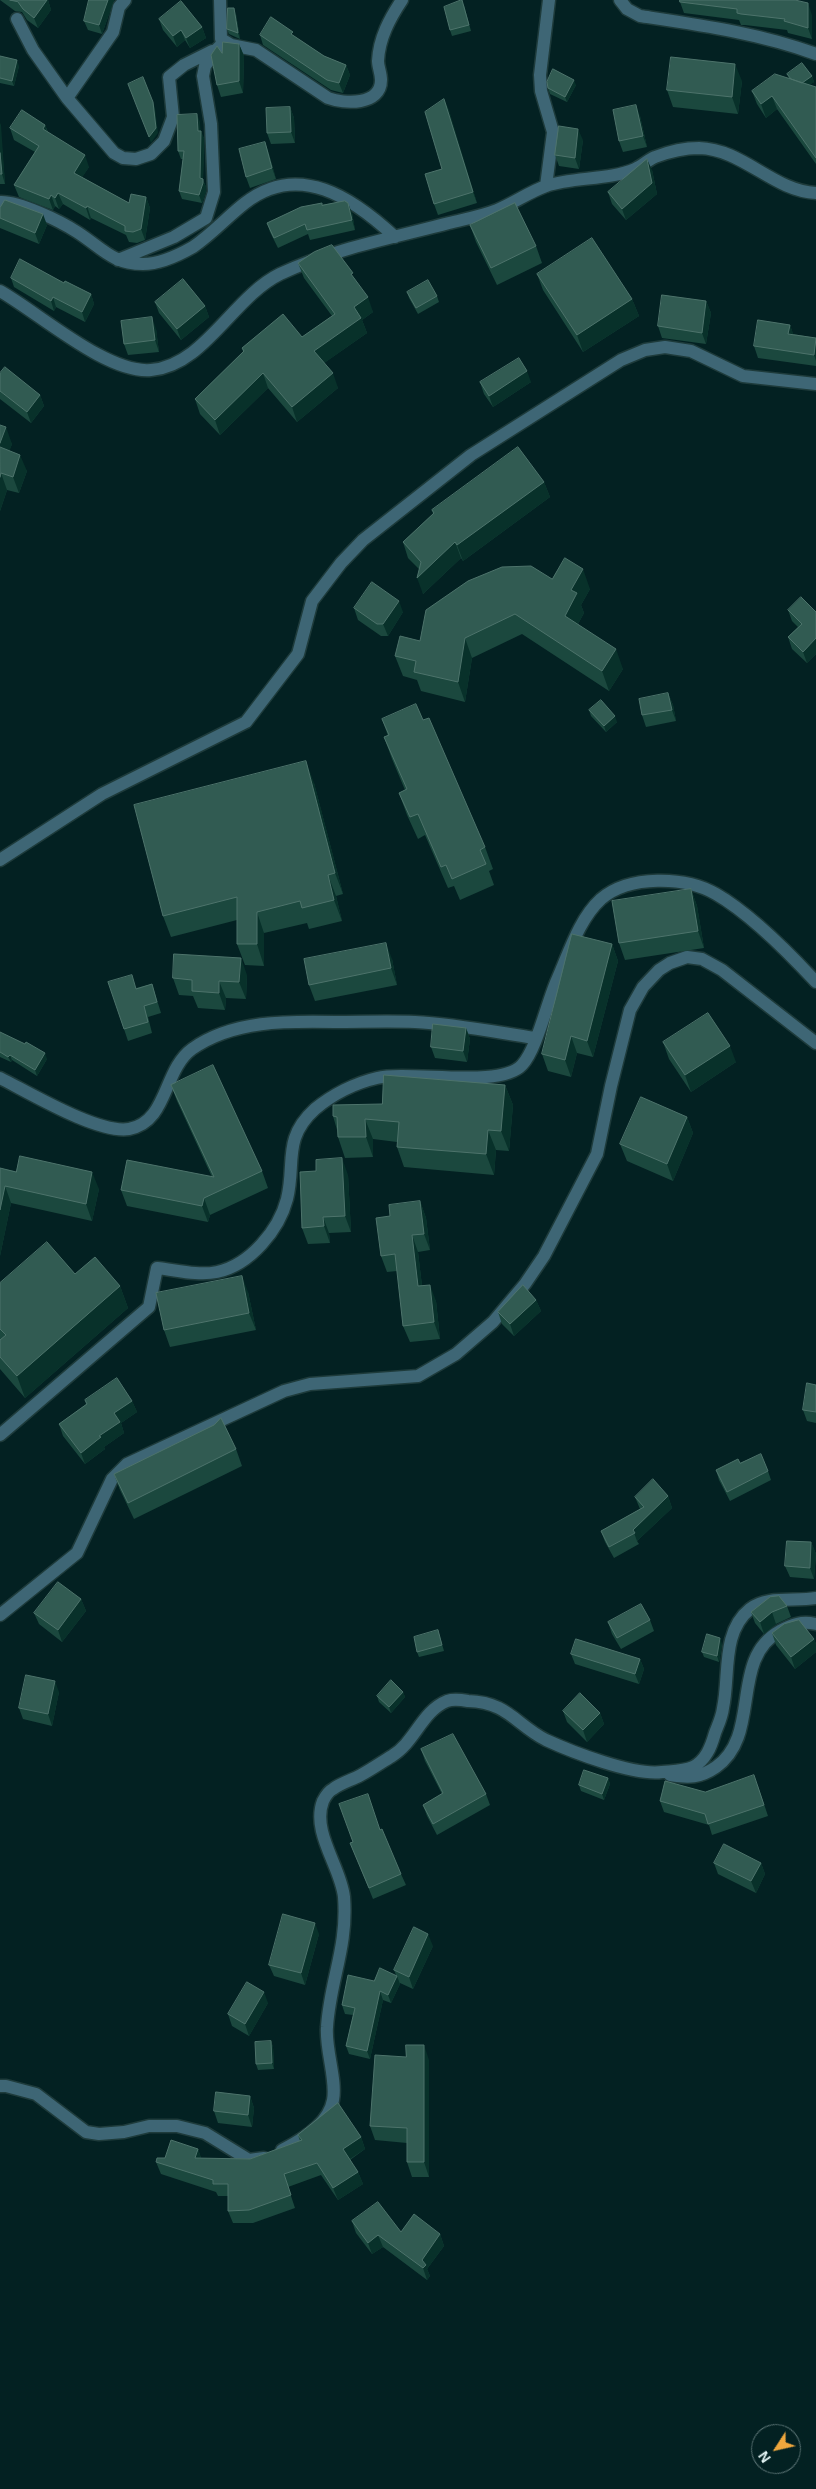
<!DOCTYPE html>
<html>
<head>
<meta charset="utf-8">
<style>
	body { margin:0 }
	#map { position:relative; width:816px; height:2489px; overflow:hidden; background:#032122; font-family:Arial,sans-serif }
	canvas { display:block }
	.north { position:absolute; left:751px; top:2424px; width:50px; height:50px; box-sizing:border-box; background:#032122; border:1px solid #5d7677; border-radius:50%; rotate:235deg; font-size:14px; font-weight:700; line-height:20px; text-align:center; color:#e5f6f6 }
	.north::after { content:''; display:block; margin:auto; width:18px; height:22px; background:#efa73d; clip-path:polygon(50% 0,100% 100%,50% 72%,0 100%) }
</style>
</head>
<body>
<div id="map">
<canvas width="816" height="2489"></canvas>
<div class="north">N</div>
</div>
<script>
const g = document.querySelector('canvas').getContext('2d');
g.lineJoin = 'round';
function strokePath(path, color, width, dash) { g.strokeStyle = color; g.lineWidth = width; g.lineCap = dash ? 'butt' : 'round'; g.setLineDash(dash || []); g.stroke(path); }
function fill(path, color) { g.fillStyle = color; g.fill(path, 'evenodd'); }
const street = new Path2D(`
	M220 0 221 39 231 45
	M620 0 627 9 640 16C700 25 759 33 816 54
	M17 19 33 50 67 98 114 153 123 158 136 159 151 154 164 141 173 117 169 77 184 65 212 51
	M67 98 113 32 119 7 125 0
	M546 186 553 132 541 91 540 75 549 0
	M0 202C19 201 60 221 77 232 102 248 112 264 143 264 160 264 179 255 193 247 212 234 227 217 245 203 299 161 353 198 395 237
	M118 260 174 237 206 218 214 192 211 124 203 76 205 66 217 49 220 46 231 45 256 50 328 98C344 104 381 106 381 80 381 73 378 67 378 61 379 38 390 18 402 0
	M0 291C39 313 107 374 151 370 204 366 233 297 280 274 333 249 392 238 449 223 465 219 482 216 497 210 514 203 529 192 546 186 573 177 610 180 635 169 642 166 648 160 655 157 668 152 684 148 699 148 743 149 773 191 816 193
	M0 860 102 794 246 722 298 654 312 601 341 563 363 540 471 455 621 360 645 350 665 347 691 351 743 376 816 384
	M0 1078C30 1093 98 1134 129 1129 168 1122 163 1070 192 1049 233 1020 287 1021 335 1022 361 1022 388 1021 415 1022 455 1024 495 1032 535 1038
	M0 1435 149 1307 157 1268C176 1270 198 1276 217 1272 250 1265 279 1230 287 1199 296 1163 282 1139 315 1109 332 1095 355 1083 377 1078 410 1070 500 1089 522 1065 537 1049 547 1002 557 980 569 953 579 919 601 899 629 875 685 876 716 894 749 913 790 954 816 982
	M0 1615 77 1553 112 1479 127 1464 284 1391 310 1384 418 1376 456 1354 493 1322 525 1284 544 1256 597 1154 611 1086 630 1010 643 987 659 970 670 963 687 957 702 959 722 970 816 1043
	M670 1775C689 1778 700 1778 716 1767 762 1735 729 1659 780 1631 792 1624 802 1621 816 1624
	M0 2086H6L36 2094 86 2132 99 2134 124 2132 149 2126H177L205 2133 249 2160 264 2158
	M282 2150C302 2140 329 2124 333 2100 337 2080 325 2049 327 2027 330 1980 348 1947 344 1897 341 1867 311 1832 323 1801 325 1797 329 1791 333 1789 341 1783 352 1780 361 1775 372 1769 382 1762 392 1756 415 1742 422 1711 447 1701 453 1699 462 1700 468 1701 508 1702 516 1725 546 1740 572 1752 634 1776 662 1772 671 1771 684 1771 693 1767 706 1760 711 1747 715 1733 718 1725 722 1717 723 1708 730 1676 721 1632 750 1609 767 1595 796 1602 816 1598`);
strokePath(street, '#1e3b3b', 15);
strokePath(street, '#3e6675', 12);
fill(new Path2D(`
	M0 0H48L51 10 38 28 27 20 22 12 15 11Z
	M89 0H114L102 34 88 30 84 21Z
	M680 2 812 15V39L788 33 787 30 745 25H741L739 20 684 13Z
	M464 5 471 31 452 36 450 30Z
	M236 14 240 39 229 34 227 29Z
	M159 19 202 27 206 38 190 48 185 40 177 47 163 30Z
	M260 35 295 37 324 56 346 65 350 75 343 93 331 90 263 45Z
	M239 44 244 56 243 93 221 97 217 85 222 53Z
	M0 56 19 66 14 86 0 83Z
	M787 74 812 76 814 82 809 85 816 87V164L777 109 766 118 757 104 752 91 789 79Z
	M742 81 738 114 673 107 667 90Z
	M576 85 567 102 550 94 548 88Z
	M444 99 477 203 438 215 434 204 442 169Z
	M290 107 294 118 295 143 271 144 267 133Z
	M640 116 647 147 623 152 619 141Z
	M200 122V131L204 138 203 180 206 187V191L202 203 182 199 179 191 183 159H181L178 151Z
	M0 123 5 184H0Z
	M45 125 48 132 89 167 82 177 129 203 146 197 150 208 145 240 137 243 129 242 126 235 91 218 90 220 63 204 59 209 55 206 53 210 19 197 14 185 35 152 14 140 10 128Z
	M583 140 579 169 559 166 555 155Z
	M265 142 269 154 276 179 250 188 246 177Z
	M652 170 657 194 626 220 612 204 608 192Z
	M323 205 352 213 355 230 310 240 308 234 278 248 270 232 267 223Z
	M0 218 47 225 39 244 0 228Z
	M470 225 536 246 542 263 497 285 476 242Z
	M298 263 356 281 373 312 362 320 367 333 324 363 338 388 297 422 268 388 220 435 200 414 195 399 243 352 242 348 302 337 332 316 304 278Z
	M537 274 632 299 639 316 583 352 543 290Z
	M11 278 64 283 91 294 94 304 85 322 56 307 54 311 14 287Z
	M407 292 437 296 439 302 418 314 409 298Z
	M706 301 711 313 706 344 662 338 658 326Z
	M155 302 205 306 209 317 181 340 159 313Z
	M790 325 793 334 816 338V366L758 358 754 346Z
	M156 329 159 352 128 355 124 344Z
	M0 373 40 395 44 406 31 423 0 399Z
	M480 382H531L493 407 484 394Z
	M0 425 12 444 9 451 27 471 19 493 7 490 0 511Z
	M544 482 550 497 463 561 461 558 423 594 419 569 408 558 403 542 433 514 432 510Z
	M552 579 590 589 581 605 584 613 578 624 623 669 609 691 522 634 472 658 465 702 421 691 417 680 403 676 395 656 420 641Z
	M354 608 403 612 388 636H381L358 620Z
	M788 610 816 612V654L807 663 792 649 788 637 798 627 792 621Z
	M668 693 673 705 676 721 646 727 642 715Z
	M589 710 617 722 606 732 591 716Z
	M382 719 423 720 485 847 493 869 489 871 494 885 460 900 454 886 448 888 425 835 418 839 407 815 399 793 405 790 392 759 384 737 388 736Z
	M314 783 343 894 336 896 342 921 309 929 307 923 264 933V966L245 965 237 944V920L171 937 163 916Z
	M691 889 697 906 704 948 625 960 619 943Z
	M612 944 618 961 593 1057 577 1053 571 1077 548 1071 542 1054Z
	M392 959 397 985 315 1001 309 985Z
	M247 975 246 999 226 998 225 1010 198 1008 193 996 179 995 173 978Z
	M152 984 161 1013 148 1017 152 1033 128 1041 124 1029 136 988Z
	M466 1028 470 1039 467 1062 435 1058 431 1047Z
	M0 1032 47 1059 37 1076 12 1060 11 1062 0 1057Z
	M663 1042 736 1062 691 1092 669 1059Z
	M171 1085 262 1171 268 1188 210 1215 208 1222 127 1206 121 1190 212 1177 177 1101Z
	M505 1085 513 1105 509 1151 496 1150 494 1175 404 1167 397 1147V1142L373 1139V1157L345 1158 338 1137 337 1130 333 1116 382 1104Z
	M687 1117 693 1133 673 1181 627 1161 620 1144Z
	M0 1168 99 1189 92 1221 11 1203 0 1256Z
	M348 1175 351 1232 329 1233 330 1243 308 1244 302 1228Z
	M420 1201 426 1218 430 1250 418 1252 422 1286 436 1301 440 1339 410 1342 403 1326 397 1271 387 1272 381 1256 390 1216Z
	M75 1274 120 1286 128 1308 25 1398 0 1369V1283Z
	M248 1292 256 1330 170 1347 164 1330Z
	M536 1300 541 1311 514 1336 502 1324 498 1312Z
	M816 1385V1423L807 1421 803 1410Z
	M85 1400 132 1401 137 1412 121 1423 124 1433 104 1447 105 1449 85 1464 63 1436 59 1424 86 1404Z
	M236 1449 242 1466 134 1519 120 1490 114 1474Z
	M740 1463 768 1471 771 1480 730 1501 719 1480 716 1470Z
	M668 1496 672 1508 637 1541 639 1544 614 1558 605 1542 601 1531 640 1509 635 1497Z
	M811 1542 816 1554 814 1579 790 1577 785 1566Z
	M81 1599 86 1611 62 1642 39 1624 34 1613Z
	M787 1606 791 1617 776 1624 764 1634 755 1623 751 1612Z
	M650 1620 654 1631 621 1649 612 1634 608 1622Z
	M438 1630 444 1651 419 1657 417 1652Z
	M772 1633 814 1639 816 1644V1652L795 1669 776 1645Z
	M722 1644 719 1662 704 1657 702 1652Z
	M571 1654 640 1659 644 1669 639 1684 575 1664Z
	M59 1692 52 1726 23 1719 19 1708Z
	M403 1692 405 1697 391 1713 379 1702 377 1696Z
	M563 1711 600 1713 604 1724 587 1742 567 1722Z
	M421 1749 486 1794 490 1805 437 1835 427 1816 423 1805 442 1794 425 1761Z
	M608 1778 610 1784 604 1800 581 1791 579 1785Z
	M758 1786 768 1816 712 1835 709 1825 664 1812 660 1801 705 1792Z
	M380 1830 401 1874 406 1885 373 1899 350 1843Z
	M714 1863H761L765 1874 756 1893 718 1874Z
	M319 1934 305 1985 274 1976 269 1965Z
	M433 1946 413 1989 400 1983V1984L391 2003 383 2000 370 2059 349 2054 346 2046 353 2015 345 2014 342 2005 374 1981 396 1975 394 1970Z
	M268 2003 249 2036 232 2026 228 2014Z
	M271 2041 273 2047 274 2069 258 2070 256 2064Z
	M429 2060V2177H412L407 2162V2143L375 2140 370 2126Z
	M250 2096 254 2108 252 2127 218 2123 214 2111Z
	M298 2135 361 2137 365 2149 350 2160 358 2172 363 2184 338 2200 321 2175 288 2187 295 2208 253 2223H233L228 2211V2196H218L216 2192 161 2174 156 2162 165 2158 198 2149 201 2158 250 2159 300 2141Z
	M352 2221 401 2232 440 2234 444 2246 427 2269 430 2276 427 2280 383 2247 372 2254 356 2233Z`), '#1b483e');
fill(new Path2D(`
	M47 0H48L51 10 38 28 34 18Z
	M108 0H114L102 34 99 25Z
	M808 3 812 15V39L808 28Z
	M234 8 236 14 240 39 238 33Z
	M202 27 206 38 190 48 186 38Z
	M181 30 185 40 177 47 173 36Z
	M239 44 244 56 243 93 239 81Z
	M17 60 19 66 14 86 12 81Z
	M735 64 742 81 738 114 732 97Z
	M346 65 350 75 343 93 339 83Z
	M812 76 814 82 798 93 796 87Z
	M574 80 576 85 567 102 565 97Z
	M772 96 777 109 766 118 761 104Z
	M444 99 449 110 477 203 473 192Z
	M153 102 155 108 158 133 151 143 149 137Z
	M636 105 640 116 647 147 643 136Z
	M290 107 294 118 295 143 291 132Z
	M197 114 200 122 201 138 198 131Z
	M0 123 1 125 5 184 2 174 0 153Z
	M45 125 49 137 43 129Z
	M578 129 583 140 579 169 575 158Z
	M201 131 204 138 203 180 206 187V191L202 203 199 195 200 178Z
	M265 142 269 154 276 179 272 168Z
	M85 155 89 167 78 184 74 173Z
	M647 159 652 170 657 194 626 220 622 209Z
	M58 193 63 204 59 209 55 198Z
	M51 195 55 206 53 210 49 199Z
	M146 197 150 208 145 240 141 229Z
	M348 203 352 213 355 230 352 220Z
	M87 206 91 218 90 220 86 208Z
	M43 214 47 225 39 244 35 233Z
	M91 294 94 304 85 322 82 312Z
	M53 297 56 307 54 311 51 301Z
	M368 297 373 312 362 320 367 333 320 366 314 351 354 307Z
	M632 299 639 316 583 352 577 335Z
	M706 301 711 313 706 344 702 333Z
	M205 306 209 317 181 340 177 329Z
	M152 317 156 329 159 352 155 340Z
	M790 325 794 336 788 334Z
	M816 341V361L814 355Z
	M527 371 531 382 493 407 489 396Z
	M263 373 268 388 220 435 215 420Z
	M333 373 338 388 297 422 292 407Z
	M40 395 44 406 31 423 27 412Z
	M6 427 12 444 5 464 0 451V443Z
	M20 455 27 471 19 493 13 477Z
	M1 473 7 490 0 511V477Z
	M544 482 550 497 463 561 457 545Z
	M455 542 461 558 423 594 417 578Z
	M583 569 590 589 581 605 584 613 572 635 565 616 571 590Z
	M399 601 403 612 388 636 383 624Z
	M465 638 472 658 465 702 458 682Z
	M816 638V654L807 663 803 652Z
	M616 649 623 669 609 691 602 671Z
	M668 693 673 705 676 721 672 710Z
	M615 716 617 722 606 732 604 726Z
	M306 761 314 783 343 894 335 873Z
	M328 875 336 896 342 921 334 900Z
	M691 889 697 906 704 948 698 931Z
	M257 912 264 933V966L257 944Z
	M386 943 392 959 397 985 391 968Z
	M612 944 618 961 593 1057 587 1041Z
	M241 958 247 975 246 999 239 982Z
	M219 981 226 998 225 1010 219 993Z
	M466 1028 470 1039 467 1062 463 1051Z
	M571 1036 577 1053 571 1077 565 1060Z
	M730 1046 736 1062 691 1092 685 1075Z
	M45 1053 47 1059 37 1076 35 1070Z
	M10 1055 12 1060 11 1062 8 1057Z
	M505 1085 513 1105 509 1151 501 1131Z
	M687 1117 693 1133 673 1181 667 1164Z
	M365 1119 373 1139V1157L366 1137Z
	M488 1130 496 1150 494 1175 486 1154Z
	M342 1158 348 1175 351 1232 345 1216Z
	M92 1172 99 1189 92 1221 86 1204Z
	M5 1186 11 1203 0 1256V1210Z
	M204 1198 210 1215 208 1222 202 1206Z
	M420 1201 426 1218 430 1250 424 1234Z
	M323 1217 329 1233 330 1243 324 1226Z
	M412 1235 418 1252 424 1303 418 1286Z
	M242 1276 248 1292 256 1330 249 1313Z
	M430 1285 436 1301 440 1339 434 1322Z
	M120 1286 128 1308 25 1398 17 1376Z
	M536 1300 541 1311 514 1336 510 1324Z
	M132 1401 137 1412 121 1423 124 1433 104 1447 105 1449 85 1464 81 1453 99 1436 114 1413Z
	M668 1496 672 1508 637 1541 633 1530Z
	M811 1542 816 1554 814 1579 810 1568Z
	M81 1599 86 1611 62 1642 58 1630Z
	M772 1612 776 1624 764 1634 760 1622Z
	M720 1638 722 1644 719 1662 717 1656Z
	M814 1639 816 1644V1652L795 1669 791 1657Z
	M640 1659 644 1669 639 1684 635 1674Z
	M55 1681 59 1692 52 1726 48 1714Z
	M403 1692 405 1697 391 1713 389 1707Z
	M600 1713 604 1724 587 1742 583 1730Z
	M608 1778 610 1784 604 1800 602 1794Z
	M761 1863 765 1874 756 1893 751 1881Z
	M315 1923 319 1934 305 1985 301 1973Z
	M428 1934 433 1946 413 1989 409 1977Z
	M397 1976 400 1984 391 2003 388 1995Z
	M380 1991 383 2000 370 2059 367 2051Z
	M264 1992 268 2003 249 2036 245 2024Z
	M271 2041 273 2047 274 2069 272 2063Z
	M424 2045 429 2060V2177L424 2162Z
	M250 2096 254 2108 252 2127 248 2115Z
	M361 2137 365 2149 347 2161 343 2149Z
	M198 2149 202 2161 195 2158Z
	M358 2172 363 2184 338 2200 333 2188Z
	M440 2234 444 2246 427 2269 430 2276 427 2280 423 2268 422 2260Z
	M378 2235 383 2247 372 2254 368 2243Z`), '#08312a');
const building = new Path2D(`
	M10 0H47L34 18 23 9 18 2Z
	M89 0H108L99 25 84 21Z
	M461 0H462L469 25 450 30 444 7Z
	M680 0H795L808 3V28L784 21 785 19 741 14 737 13V9L680 2Z
	M181 1 202 27 186 38 181 30 173 36 159 19Z
	M228 8H234L238 33 227 29Z
	M271 17 293 32 291 34 324 56 346 65 339 83 327 80 260 35Z
	M223 42 239 44V81L217 85 211 55 217 46 222 53Z
	M0 56 17 60 12 81 0 78Z
	M671 57 735 64 732 97 667 90Z
	M802 63 812 76 802 83 791 79 787 74Z
	M553 69 574 80 565 97 548 88 547 82Z
	M775 74 816 87V158L772 96 761 104 752 91Z
	M143 77 153 102 156 128 149 137 137 107 128 84Z
	M444 99 473 192 434 204 425 174 442 169 425 112Z
	M636 105 643 136 619 141 613 110Z
	M290 107 291 132 267 133 266 108Z
	M22 110 45 125 43 129 85 155 74 173 129 203 131 194 146 197 141 229 133 232 125 231V226L87 206 86 208 58 193 55 198 51 195 49 199 14 185 39 146 10 128Z
	M197 114 198 131H201L200 178 203 179V183L199 195 179 191 184 151H178L177 115Z
	M559 126 578 129 575 158 555 155Z
	M265 142 272 168 246 177 239 149Z
	M0 153 2 174H0Z
	M647 159 652 183 622 209 608 192Z
	M5 200 43 214 35 233 0 218V208Z
	M345 201 348 203 352 220 307 230 305 224 274 238 267 223 301 207 322 203V205Z
	M515 203 536 246 491 268 470 225Z
	M592 238 632 299 577 335 537 274Z
	M332 245 353 273 351 274 368 297 354 307 361 318 314 351 333 373 292 407 263 373 215 420 195 399 244 351 242 348 283 314 302 337 335 314 298 263 314 252Z
	M20 259 64 283 65 281 91 294 82 312 53 297 51 301 11 278Z
	M183 279 205 306 177 329 155 302Z
	M428 280 437 296 416 308 407 292Z
	M662 295 706 301 702 333 658 326Z
	M152 317 155 340 124 344 121 321Z
	M758 320 790 325 788 334 816 338 814 355 754 346Z
	M519 358 527 371 489 396 480 382Z
	M5 367 40 395 27 412 0 391V373Z
	M0 425 6 427 0 443Z
	M0 447 20 455 13 477 1 473 0 477Z
	M518 447 544 482 457 545 455 542 417 578 421 562 403 542 434 513 432 510Z
	M565 558 583 569 571 590 577 593 565 616 616 649 602 671 515 614 465 638 458 682 414 672 416 661 395 656 400 636 420 641 426 610 468 581 502 567 531 566 552 579Z
	M372 582 399 601 383 624H377L354 608Z
	M801 597 816 612V638L803 652 788 637 802 624 788 610Z
	M668 693 672 710 642 715 639 699Z
	M601 700 615 716 604 726 589 710Z
	M416 704 423 720 429 718 485 847 480 850 486 864 452 879 446 865 441 867 418 814 410 817 399 793 407 789 384 737 389 735 382 719Z
	M306 761 335 873 328 875 334 900 302 908 300 901 257 912V944H237V897L163 916 134 805Z
	M691 889 698 931 619 943 612 901Z
	M572 934 612 944 587 1041 571 1036 565 1060 542 1054Z
	M386 943 391 968 309 985 304 959Z
	M174 954 241 958 239 982 219 981V993L192 991V980L173 978Z
	M132 975 136 989 152 984 157 1002 144 1006 148 1022 124 1029 108 982Z
	M708 1013 730 1046 685 1075 663 1042Z
	M433 1024 466 1028 463 1051 431 1047Z
	M0 1032 25 1044 26 1042 45 1053 35 1070 10 1055 8 1057 0 1052Z
	M213 1065 262 1171 204 1198 202 1206 121 1190 127 1160 214 1177 171 1085Z
	M384 1075 505 1085 501 1131 488 1130 486 1154 397 1147 399 1122 365 1119 366 1137H338L337 1117 333 1116V1105L382 1104Z
	M641 1097 687 1117 667 1164 620 1144Z
	M20 1156 92 1172 86 1204 5 1186 0 1210V1168L16 1172Z
	M342 1158 345 1216 323 1217 324 1226 302 1228 300 1172 316 1171V1160Z
	M420 1201 424 1234 412 1235 418 1286 430 1285 434 1322 403 1326 395 1254 381 1256 376 1218 390 1216 389 1205Z
	M47 1242 75 1274 95 1257 120 1286 17 1376 0 1357V1340L6 1335 0 1329V1283Z
	M242 1276 249 1313 164 1330 156 1293Z
	M523 1285 536 1300 510 1324 498 1312Z
	M117 1378 132 1401 114 1413 120 1422 99 1436 101 1437 81 1453 59 1424 87 1404 85 1400Z
	M807 1383 816 1385V1412L803 1410Z
	M221 1418 236 1449 128 1503 114 1474 214 1425Z
	M761 1454 768 1471 727 1492 716 1470 738 1459 740 1463Z
	M653 1479 668 1496 633 1530 635 1533 609 1547 601 1531 644 1507 635 1497Z
	M787 1541 811 1542 810 1568 785 1566Z
	M58 1582 81 1599 58 1630 34 1613Z
	M779 1596 787 1606 772 1612 760 1622 751 1612 770 1597Z
	M641 1604 650 1620 617 1638 608 1622Z
	M799 1620 814 1639 791 1657 772 1633 784 1624Z
	M438 1630 442 1645 417 1652 414 1637Z
	M707 1634 720 1638 717 1656 702 1652Z
	M576 1639 640 1659 635 1674 571 1654Z
	M26 1675 55 1681 48 1714 19 1708Z
	M391 1680 403 1692 389 1707 377 1696Z
	M580 1693 600 1713 583 1730 563 1711Z
	M453 1734 486 1794 433 1824 423 1805 443 1793 421 1749Z
	M584 1770 608 1778 602 1794 579 1785Z
	M754 1775 764 1805 708 1824 705 1814 660 1801 665 1781 705 1792Z
	M368 1794 380 1830 382 1829 401 1874 369 1888 350 1843 353 1842 339 1804Z
	M724 1844 761 1863 751 1881 714 1863Z
	M283 1914 315 1923 301 1973 269 1965Z
	M414 1927 428 1934 409 1977 394 1970Z
	M380 1968 397 1976 388 1995 380 1991 367 2051 346 2046 355 2008 342 2005 348 1975 374 1981Z
	M247 1982 264 1992 245 2024 228 2014Z
	M271 2041 272 2063 256 2064 255 2042Z
	M406 2045H424V2162H407V2128L370 2126 375 2055 406 2057Z
	M216 2092 250 2096 248 2115 214 2111Z
	M338 2103 361 2137 343 2149 358 2172 333 2188 317 2163 284 2174 291 2195 249 2210 228 2211V2184H213V2180L156 2162 157 2158H165L171 2140 198 2149 195 2158 250 2159 302 2140 298 2135Z
	M378 2202 401 2232 414 2214 440 2234 422 2260 426 2265 423 2268 378 2235 368 2243 352 2221Z`);
fill(building, '#315b52');
strokePath(building, '#4d736b', 1);
</script>
</body>
</html>
